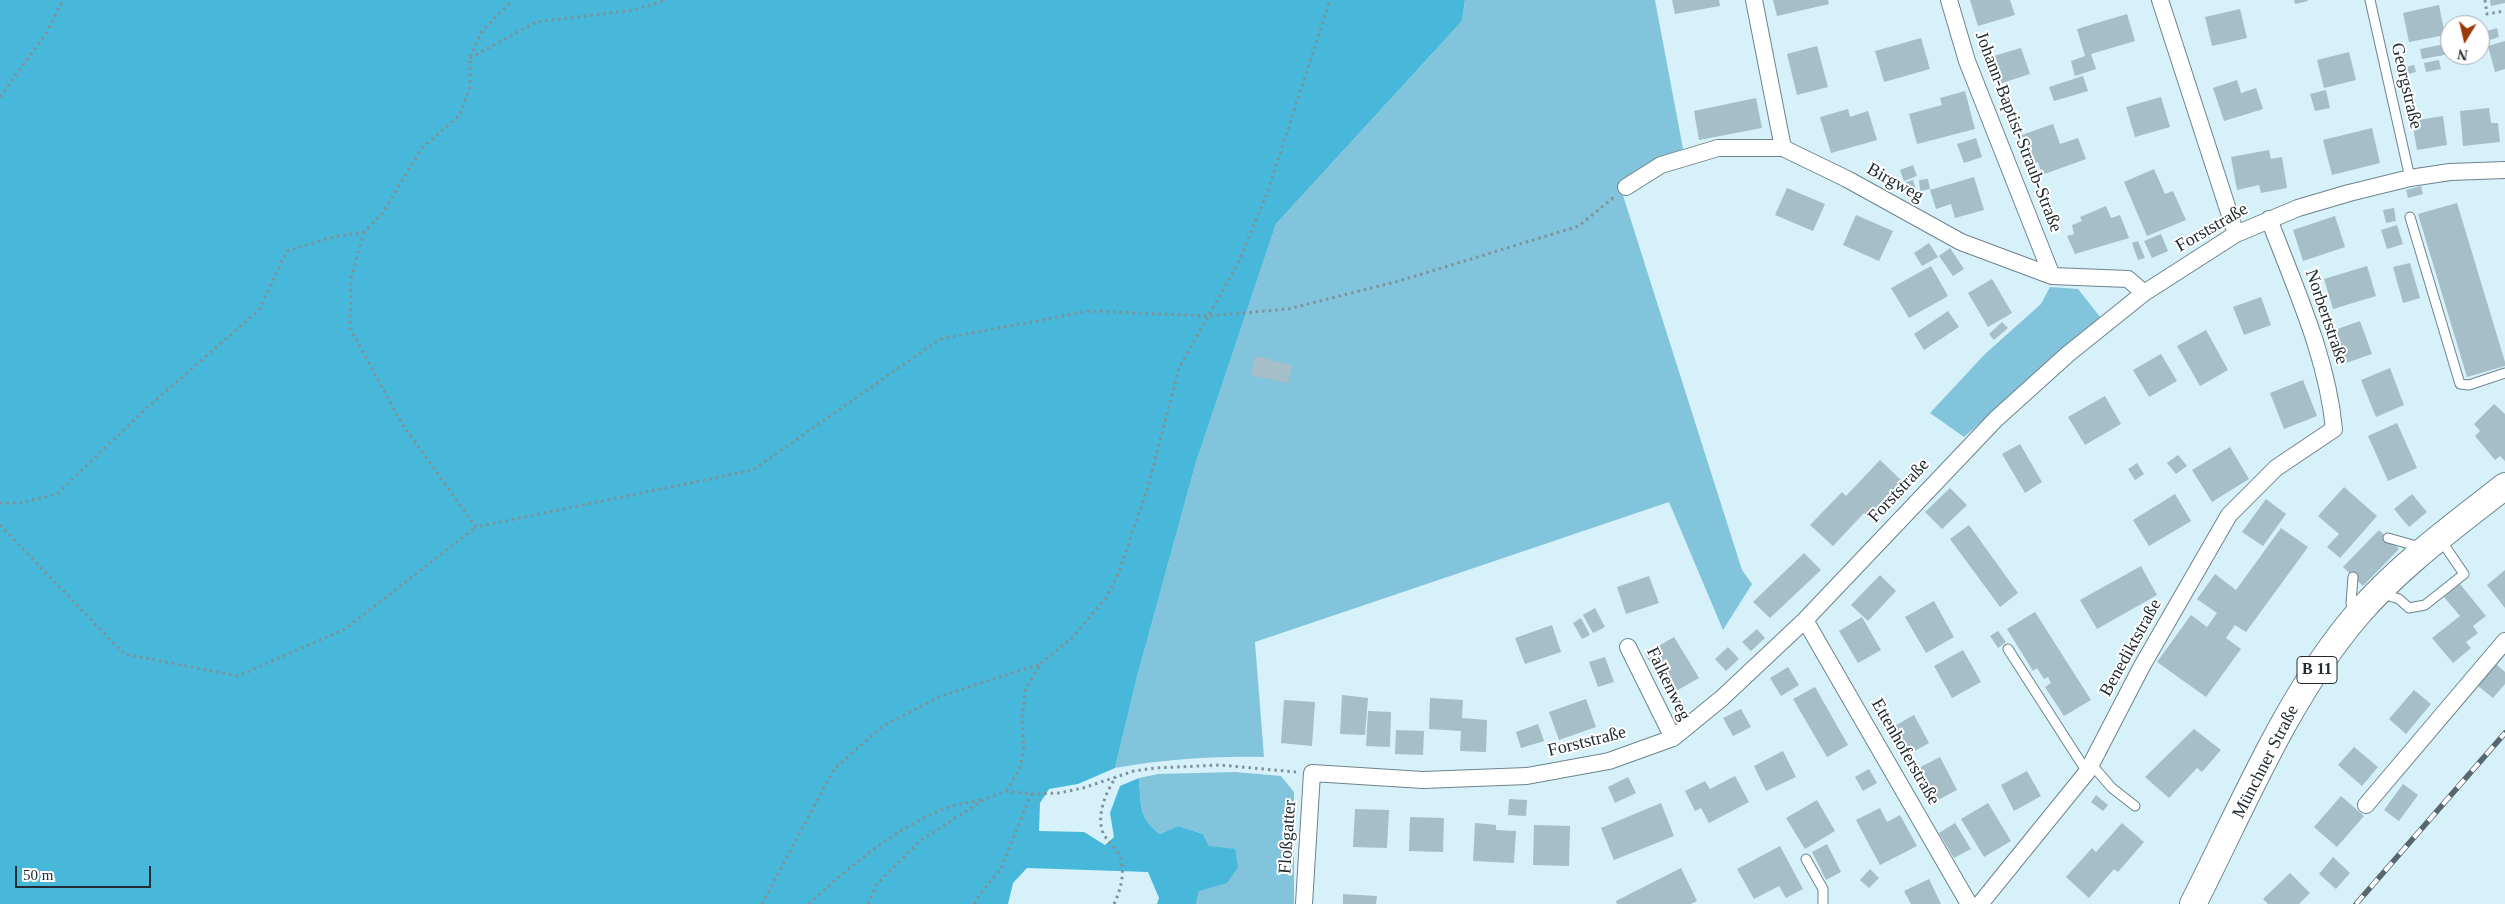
<!DOCTYPE html>
<html>
<head>
<meta charset="utf-8">
<style>
	body { margin:0 }
	#map { position:relative; width:2505px; height:904px; overflow:hidden; background:#d6f1fa; font-family:Georgia,serif }
	canvas { display:block }
	.north { position:absolute; left:2440px; top:15px; width:50px; height:50px; box-sizing:border-box; background:#fff; border:1px solid #a7abac; border-radius:50%; rotate:189deg; font-size:14px; font-weight:700; line-height:20px; text-align:center; color:#222c30 }
	.north::after { content:''; display:block; margin:auto; width:18px; height:22px; background:#9c3802; clip-path:polygon(50% 0,100% 100%,50% 72%,0 100%) }
	.scale { position:absolute; left:15px; top:866px; width:136px; height:22px; box-sizing:border-box; border:2px solid #222c30; border-top:0; padding-left:6px; font-size:15px; line-height:18px; white-space:nowrap; color:#222c30; -webkit-text-stroke:4px #fff; paint-order:stroke }
</style>
</head>
<body>
<div id="map">
<canvas width="2505" height="904"></canvas>
<div class="north">N</div>
<div class="scale">50 m</div>
</div>
<script>
const g = document.querySelector('canvas').getContext('2d');
g.lineJoin = 'round';
function fill(path, color) { g.fillStyle = color; g.fill(path, 'evenodd'); }
function strokePath(path, color, width, dash) { g.strokeStyle = color; g.lineWidth = width; g.lineCap = dash ? 'butt' : 'round'; g.setLineDash(dash || []); g.stroke(path); }
function drawText(font, color, halo, rows, align = 'center') {
  g.font = font + ' Georgia,serif'; g.lineWidth = 4; g.setLineDash([]); g.textBaseline = 'middle'; g.strokeStyle = halo; g.fillStyle = color; for (const [text, x, y, turn = 0] of rows) {
    g.save(); g.translate(x, y); g.rotate((+turn || 0) * Math.PI / 180); g.textAlign = isNaN(turn) ? turn : align; if (halo) g.strokeText(text, 0, 0); g.fillText(text, 0, 0); g.restore();
  }
}
fill(new Path2D(`
	M1465 0H1655L1683 149 1660 159 1620 186 1742 570 1752 584 1723 630 1669 502 1255 642 1264 757C1211 756 1167 759 1115 768L1137 677 1196 462 1276 224 1462 21Z
	M2050 287 2078 289 2101 318C2051 354 2010 397 1964 437L1930 413 1985 354 2041 304Z
	M1235 772 1281 776 1294 792V904H1196L1209 846 1203 834 1178 826 1160 834C1138 818 1141 803 1139 778L1158 774Z`), '#82c4db');
fill(new Path2D(`
	M0 0H1465L1462 21 1276 224 1196 462 1137 677 1115 768 1078 784 1049 789 1040 803 1039 831 1084 832 1105 845 1114 837 1110 813 1120 786 1139 778C1141 803 1138 818 1160 834L1178 826 1203 834 1209 846 1235 849 1238 867 1227 883 1199 891 1196 904H1157L1159 898 1148 872 1027 868 1013 883 1008 904H0Z`), '#47b8da');
fill(new Path2D(`
	M1672 0H1719L1720 6 1675 14Z
	M1773 0H1828L1829 4 1777 16Z
	M1970 0H2010L2015 15 1978 26Z
	M2294 0H2308V1L2295 4Z
	M2490 0H2505V3L2491 6Z
	M2439 5 2445 35 2409 42 2403 13Z
	M2240 9 2247 38 2212 46 2205 17Z
	M2127 14 2135 41 2091 54 2096 69 2075 76 2071 61 2085 56 2077 29Z
	M2497 28 2499 37 2490 40 2487 31Z
	M1921 38 1930 69 1884 82 1875 51Z
	M2505 41V69L2495 72 2488 46Z
	M2450 43V54L2422 59 2420 49Z
	M1817 46 1828 87 1797 95 1787 54Z
	M2021 48 2030 74 1999 84 1990 57Z
	M2349 52 2356 80 2324 88 2317 60Z
	M2439 60 2441 69 2426 72 2424 63Z
	M2414 65 2416 72 2404 75 2403 68Z
	M2083 76 2088 91 2054 101 2049 87Z
	M2237 80 2241 93 2256 88 2263 109 2224 121 2213 88Z
	M2326 90 2330 108 2315 111 2310 94Z
	M1965 91 1975 129 1917 144 1909 114 1942 105 1940 98Z
	M2161 97 2170 127 2135 137 2126 107Z
	M1756 98 1762 128 1699 140 1694 111Z
	M2489 108 2491 123H2498L2500 142 2463 146 2460 111Z
	M1848 109 1850 117 1868 111 1877 140 1831 153 1820 117Z
	M2443 116 2447 145 2417 150 2412 121Z
	M2053 124 2060 144 2078 138 2086 159 2042 175 2038 162 2030 165 2019 136Z
	M2372 128 2380 163 2332 175 2323 140Z
	M1976 138 1982 157 1964 163 1957 144Z
	M2269 150 2271 159 2282 157 2287 188 2261 193 2259 185 2237 190 2231 157Z
	M1913 165 1917 176 1904 181 1900 170Z
	M2154 169 2165 194 2173 191 2186 220 2147 236 2124 182Z
	M1974 177 1984 210 1955 218 1951 204 1936 209 1930 190Z
	M1928 179 1930 189 1920 191 1919 180Z
	M1913 180 1918 195 1911 197 1906 182Z
	M2421 186 2423 194 2408 198 2406 190Z
	M1787 188 1825 204 1813 231 1775 215Z
	M2457 203 2505 362V366L2467 377 2418 214Z
	M2106 206 2111 218 2120 215 2129 238 2075 254 2067 236 2074 234 2072 225 2082 221 2080 217Z
	M2394 208 2396 221 2386 223 2383 210Z
	M1856 215 1893 231 1879 261 1843 245Z
	M2335 216 2345 247 2303 261 2293 230Z
	M2397 225 2403 244 2387 249 2381 230Z
	M2161 234 2168 251 2152 258 2144 241Z
	M2138 241 2145 258 2138 260 2132 243Z
	M1929 243 1938 257 1922 266 1914 253Z
	M1950 248 1964 269 1953 276 1939 256Z
	M2410 263 2420 298 2403 303 2393 267Z
	M1931 266 1948 296 1909 318 1891 288Z
	M2367 266 2376 296 2333 309 2324 279Z
	M1992 279 2012 313 1988 327 1968 293Z
	M2261 297 2271 325 2244 335 2233 307Z
	M1948 311 1959 327 1924 350 1914 334Z
	M2360 321 2372 354 2337 366 2326 333Z
	M2002 322 2008 328 1994 340 1989 334Z
	M2206 330 2228 370 2200 386 2177 346Z
	M2161 354 2177 381 2149 397 2133 370Z
	M1255 356 1292 365 1288 383 1251 375Z
	M2390 368 2404 405 2376 417 2361 380Z
	M2303 380 2317 416 2284 429 2270 393Z
	M2105 396 2121 424 2085 445 2068 417Z
	M2494 404 2505 414V461L2500 456 2495 460 2475 436 2480 431 2474 424Z
	M2397 423 2417 468 2388 481 2368 436Z
	M2020 444 2042 482 2025 493 2002 454Z
	M2230 447 2249 479 2212 502 2192 470Z
	M2178 455 2187 466 2176 474 2167 463Z
	M1880 460 1902 481 1868 516 1864 513 1833 546 1810 525 1842 492 1846 496Z
	M2137 463 2144 474 2135 480 2128 469Z
	M2344 487 2377 516 2340 558 2327 547 2339 534 2318 516Z
	M1950 488 1967 505 1942 529 1925 512Z
	M2175 494 2191 521 2149 546 2133 520Z
	M2412 494 2427 512 2409 527 2394 509Z
	M2266 499 2286 514 2263 546 2242 532Z
	M1969 525 2018 593 2000 607 1950 539Z
	M2281 528 2308 547 2246 632 2235 625 2226 638 2241 649 2206 697 2157 662 2191 615 2207 627 2217 613 2197 599 2215 574 2236 590Z
	M2379 530 2399 549 2363 586 2343 567Z
	M1804 553 1821 570 1770 618 1753 602Z
	M2141 566 2157 595 2097 629 2080 600Z
	M2505 570V608L2487 585Z
	M1880 575 1896 591 1868 621 1851 605Z
	M1649 576 1659 603 1626 614 1617 587Z
	M2460 584 2486 616 2473 626 2478 633 2466 642 2471 648 2453 663 2432 638 2460 616 2444 597Z
	M1934 601 1954 637 1926 653 1905 617Z
	M1595 608 1605 627 1593 633 1583 615Z
	M2035 612 2091 700 2064 716 2045 687 2051 683 2048 677 2044 679 2037 668 2033 671 2007 629Z
	M1862 617 1881 650 1858 663 1839 631Z
	M1581 618 1590 635 1582 639 1573 623Z
	M1552 625 1561 652 1525 664 1515 638Z
	M1757 629 1765 638 1751 651 1742 642Z
	M1998 631 2006 642 1998 648 1990 636Z
	M1674 637 1699 678 1669 695 1645 654Z
	M1728 647 1739 659 1726 671 1715 659Z
	M1963 650 1981 682 1952 698 1934 666Z
	M1605 657 1614 682 1598 687 1589 662Z
	M2496 664 2505 672V684L2493 698 2478 686Z
	M1788 667 1799 685 1781 696 1770 678Z
	M1815 687 1848 745 1827 757 1793 699Z
	M2414 690 2431 704 2406 734 2389 719Z
	M1342 695 1368 698 1365 735 1340 734Z
	M1430 698 1463 700 1462 718 1487 720 1486 752 1460 751 1461 731 1429 729Z
	M1586 699 1596 727 1559 740 1549 712Z
	M1284 700 1315 702 1312 746 1281 743Z
	M1741 709 1751 727 1733 736 1723 718Z
	M1368 711 1391 712 1390 747 1366 746Z
	M1914 715 1929 743 1906 756 1891 728Z
	M1538 724 1544 741 1521 748 1516 732Z
	M2194 729 2221 750 2202 772 2197 768 2169 798 2145 777Z
	M1396 730 1424 731 1423 755 1395 754Z
	M2354 747 2378 767 2362 786 2338 765Z
	M1783 751 1796 777 1766 791 1754 766Z
	M1940 757 1957 790 1930 804 1913 771Z
	M1869 769 1877 783 1863 791 1855 777Z
	M2027 771 2041 796 2014 811 2001 785Z
	M1735 776 1749 802 1709 823 1701 808 1695 811 1685 791 1705 781 1710 789Z
	M1628 777 1636 793 1615 803 1608 787Z
	M2403 784 2418 795 2399 821 2384 810Z
	M2096 795 2108 805 2103 811 2091 802Z
	M2341 796 2364 816 2337 847 2314 827Z
	M1509 799 1527 800 1526 816 1508 815Z
	M1817 800 1835 831 1805 849 1786 818Z
	M1661 803 1674 836 1614 860 1601 828Z
	M1988 803 2011 841 1984 857 1961 819Z
	M1880 808 1887 822 1900 815 1917 846 1880 865 1856 820Z
	M1355 809 1389 810 1387 848 1353 847Z
	M1410 817 1444 818 1443 852 1409 851Z
	M1475 823 1496 825V830L1516 831 1514 863 1473 861Z
	M1955 823 1971 849 1954 858 1939 833Z
	M2122 823 2144 842 2118 872 2114 869 2089 898 2066 877 2092 848 2096 852Z
	M1534 825 1570 826 1569 866 1533 865Z
	M1827 844 1841 872 1826 880 1812 852Z
	M1780 846 1803 889 1786 898 1779 886 1754 899 1737 869Z
	M2333 857 2350 873 2336 889 2319 874Z
	M1681 868 1697 901 1691 904H1617L1616 901Z
	M1870 869 1879 878 1869 888 1860 880Z
	M2290 873 2310 893 2299 904H2268L2263 899Z
	M1929 879 1941 904H1911L1904 891Z
	M1343 894 1377 896 1376 904H1343Z`), '#a5bec7');
const service = new Path2D(`
	M2370 0 2410 178
	M2410 217 2460 384 2469 385 2505 373
	M2388 538 2413 545 2420 551
	M2353 577 2351 603 2354 613
	M2381 593 2399 599 2409 608 2425 605 2464 574 2440 539
	M2008 649 2087 772
	M2092 765 2112 788 2135 806
	M1806 859 1823 889V904`);
const minor = new Path2D(`
	M1754 0 1783 148
	M1949 0 1967 61 2052 276
	M2160 0 2236 234
	M1626 187 1661 165 1718 148H1783L1847 179 1961 242 2052 276 2128 279 2144 293
	M1805 620 1969 904
	M1628 647 1673 738
	M2366 805 2505 641
	M1304 904 1312 773 1423 780 1527 776 1609 761 1673 738 1722 698 1805 620 1996 419 2068 354 2144 293 2236 234 2298 208 2349 193 2410 178 2450 172 2505 170
	M1980 904 2087 772 2142 666 2229 515 2276 468 2334 429C2327 356 2295 288 2269 219`);
const primary = new Path2D(`
	M2193 904C2242 808 2287 697 2357 615 2400 565 2453 527 2505 486`);
strokePath(service, '#6c848c', 11);
strokePath(minor, '#6c848c', 18);
strokePath(primary, '#6c848c', 28);
strokePath(new Path2D(`
	M2485 0 2487 14 2505 11
	M470 58 536 22 634 10 667 0
	M0 97 47 32 63 0
	M364 232 351 279 350 328 402 424 476 527 753 470 940 339 1089 311 1208 316 1288 309 1399 281 1579 226 1614 197
	M0 503H20L57 494 150 405 259 310 287 251 333 237 364 232 382 214 422 148 460 115 470 86V58L482 31 513 0
	M0 525 124 654 238 676 345 629 476 527
	M1006 791 1020 768 1024 750 1022 720 1025 691 1040 664 1073 637 1106 598 1117 577 1148 487 1179 368 1239 261 1268 191 1330 0
	M762 904 834 769 883 726 941 696 1040 664
	M809 904C846 869 895 828 944 809 955 804 969 803 981 800
	M868 904 877 884 921 840 985 799 1006 791 1031 794 1059 793 1083 788 1134 771 1155 768 1220 765 1296 772
	M974 904 983 890 1001 869 1031 794
	M1114 904C1121 889 1126 871 1119 855 1115 847 1107 841 1103 833 1096 815 1106 792 1116 777`), '#7f9298', 3, [2.5, 4]);
strokePath(service, '#fff', 9);
strokePath(minor, '#fff', 16);
strokePath(primary, '#fff', 26);
const rail = new Path2D(`
	M2356 904 2505 733`);
strokePath(rail, '#58676d', 5.5);
strokePath(rail, '#fff', 4, [11]);
for (const [x, y, w] of [
	[2317,670,40]
]) { const box = new Path2D(); box.roundRect(x - w / 2, y - 13.5, w, 27, 4); g.fillStyle = '#fff'; g.fill(box); strokePath(box, '#222c30', 1); }
drawText('bold 16px', '#222c30', null, [
	["B 11",2317,670]
]);
drawText('18px', '#222c30', '#fff', [
	["Georgstraße",2406,86,77],
	["Johann-Baptist-Straub-Straße",2018,132,69],
	["Birgweg",1895,183,29],
	["Forststraße",2212,228,-30],
	["Norbertstraße",2326,317,71],
	["Forststraße",1899,491,-47],
	["Benediktstraße",2131,648,-61],
	["Falkenweg",1668,684,64],
	["Forststraße",1587,742,-14],
	["Ettenhoferstraße",1905,752,60],
	["Münchner Straße",2266,762,-63],
	["Floßgatter",1288,837,-86]
]);
</script>
</body>
</html>
